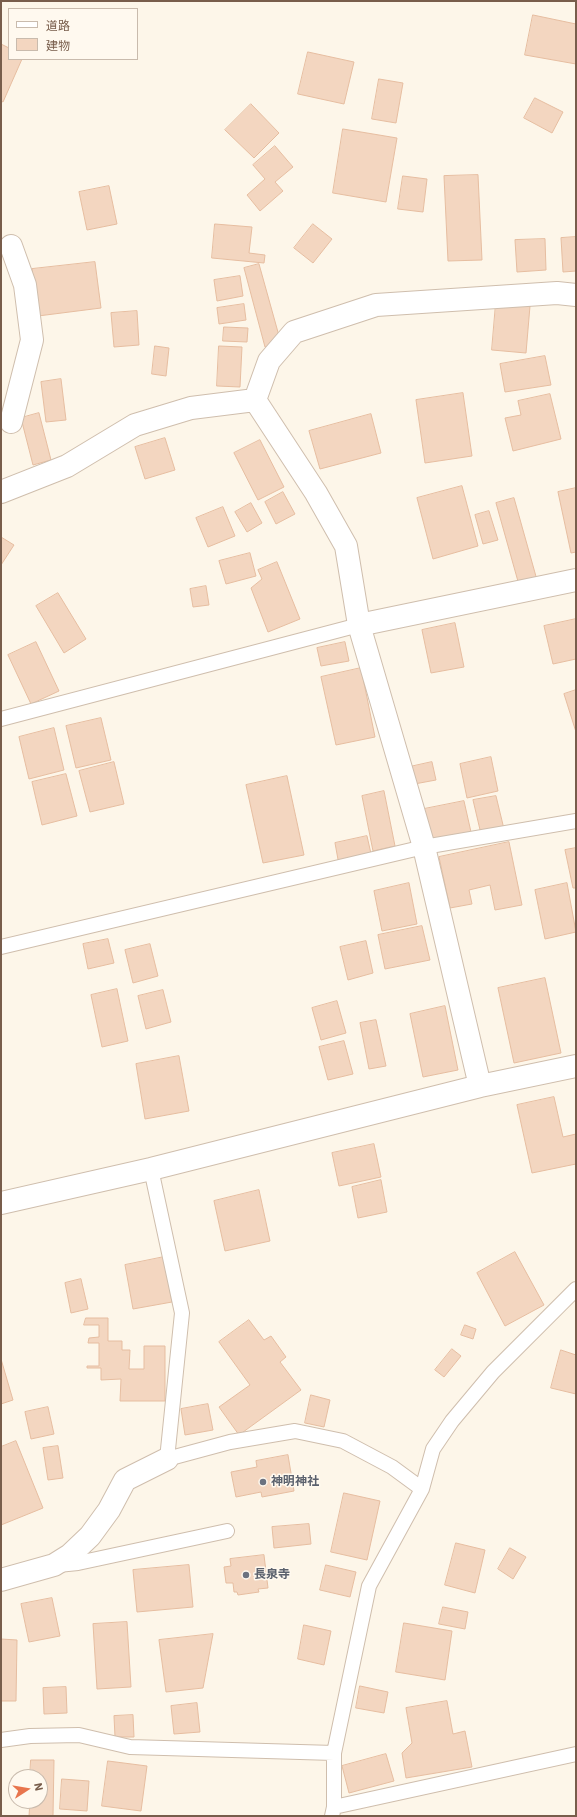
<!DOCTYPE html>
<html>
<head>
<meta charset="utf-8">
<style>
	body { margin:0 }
	#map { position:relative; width:577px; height:1817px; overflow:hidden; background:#fdf6e9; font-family:"IBM Plex Sans","Noto Sans JP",sans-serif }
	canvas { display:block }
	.frame { position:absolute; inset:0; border:2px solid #785d4b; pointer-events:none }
	.legend { position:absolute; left:8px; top:8px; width:130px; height:52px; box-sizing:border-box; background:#fff9ef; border:1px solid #c9bbad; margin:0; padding:5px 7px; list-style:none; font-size:12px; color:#785d4b }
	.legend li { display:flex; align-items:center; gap:8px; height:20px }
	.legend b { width:20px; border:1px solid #c9bbad }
	.north { position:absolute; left:8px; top:1769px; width:40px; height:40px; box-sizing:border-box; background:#fff9ef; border:1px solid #c9bbad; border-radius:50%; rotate:78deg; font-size:11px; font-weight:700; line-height:16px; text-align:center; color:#785d4b }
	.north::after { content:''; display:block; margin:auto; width:14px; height:18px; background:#e8754d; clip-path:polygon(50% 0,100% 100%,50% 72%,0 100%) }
</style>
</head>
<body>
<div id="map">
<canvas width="577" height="1817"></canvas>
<div class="frame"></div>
<ul class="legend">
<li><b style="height:5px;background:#fff"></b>道路</li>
<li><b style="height:11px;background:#f3d6c0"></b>建物</li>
</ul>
<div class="north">N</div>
</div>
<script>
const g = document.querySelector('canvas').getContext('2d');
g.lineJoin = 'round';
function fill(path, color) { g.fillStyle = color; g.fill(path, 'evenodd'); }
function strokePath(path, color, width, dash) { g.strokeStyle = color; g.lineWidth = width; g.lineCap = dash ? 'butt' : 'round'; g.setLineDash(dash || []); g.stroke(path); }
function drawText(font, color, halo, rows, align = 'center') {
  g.font = font + ' "IBM Plex Sans","Noto Sans JP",sans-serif'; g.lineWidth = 3; g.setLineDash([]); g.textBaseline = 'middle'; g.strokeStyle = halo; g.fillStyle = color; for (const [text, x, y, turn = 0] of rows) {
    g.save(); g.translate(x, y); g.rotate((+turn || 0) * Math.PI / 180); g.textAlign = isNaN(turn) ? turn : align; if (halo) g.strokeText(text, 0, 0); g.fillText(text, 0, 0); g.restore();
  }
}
const building = new Path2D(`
	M533 15 576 24V64L525 55Z
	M1 44 9 48V59H22L3 102 1 101Z
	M308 52 354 62 344 104 298 94Z
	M379 79 403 83 396 123 372 119Z
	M535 98 563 112 552 133 524 118Z
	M251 104 279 133 254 158 225 130Z
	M343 129 397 138 386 202 333 193Z
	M275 146 293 167 275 182 283 191 260 211 247 195 265 179 253 165Z
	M478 175 482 260 448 261 444 176Z
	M403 176 427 179 423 212 398 209Z
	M109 186 117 224 87 230 79 192Z
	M215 224 252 227 249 253 265 255 264 263 212 258Z
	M313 224 332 239 313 263 294 248Z
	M576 237V271L563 272 561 238Z
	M545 239 546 270 517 272 515 240Z
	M95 262 101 308 38 316 32 269Z
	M259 264 281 343 265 347 244 268Z
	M240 276 243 296 217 301 214 280Z
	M496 303 530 306 526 353 492 350Z
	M244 304 246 320 219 324 217 308Z
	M137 311 139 345 114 347 111 313Z
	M224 327 248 328 247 342 223 341Z
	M155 346 169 348 166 376 152 374Z
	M219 346 242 347 240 387 217 386Z
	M545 356 551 385 505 392 500 364Z
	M61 379 66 420 46 422 41 382Z
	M463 393 472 456 425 463 416 400Z
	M550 394 561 439 513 451 505 418 521 415 518 401Z
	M39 413 51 460 33 465 21 418Z
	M371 414 381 453 320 469 309 431Z
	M165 438 175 470 145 479 135 447Z
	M260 440 284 487 258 500 234 453Z
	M462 486 478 546 433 559 417 498Z
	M576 488V552L571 553 558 492Z
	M283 492 295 514 276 524 265 502Z
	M514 498 537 580 519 585 496 503Z
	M251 503 262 523 247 532 235 512Z
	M223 507 235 536 208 547 196 518Z
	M489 511 498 540 483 544 475 515Z
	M1 537 14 545 1 565Z
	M250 553 256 576 226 584 219 561Z
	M277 562 300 619 268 632 251 588 262 579 258 570Z
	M206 586 209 605 193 607 190 589Z
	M58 593 86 639 64 653 36 606Z
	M576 619V659L553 664 544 626Z
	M455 623 464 667 431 673 422 630Z
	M36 642 59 691 31 704 8 655Z
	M345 642 349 661 321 666 317 648Z
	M361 668 375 737 336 745 321 677Z
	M576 690V732L564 694Z
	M101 718 111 760 76 768 66 726Z
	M54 728 64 770 29 779 19 737Z
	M491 757 498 791 467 798 460 764Z
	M114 762 124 804 90 812 79 771Z
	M432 762 436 780 409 785 405 768Z
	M66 774 77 816 42 825 32 782Z
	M287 776 304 855 263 863 246 785Z
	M384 791 395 846 373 851 362 796Z
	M496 796 504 829 481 834 473 800Z
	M464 801 471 832 431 840 424 809Z
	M367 836 372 858 339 865 335 843Z
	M509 842 522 905 495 910 490 885 469 890 472 904 450 908 439 857Z
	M576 848V888H573L565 850Z
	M409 883 417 924 382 931 374 891Z
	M567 883 576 932 545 939 535 890Z
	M422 926 430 960 385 969 378 935Z
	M108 939 114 963 88 969 83 944Z
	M366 941 373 973 348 980 340 947Z
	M150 944 158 976 133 983 125 950Z
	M545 978 561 1053 514 1063 498 988Z
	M117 989 128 1041 102 1047 91 995Z
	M163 990 171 1022 146 1029 138 996Z
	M337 1001 346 1033 321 1040 312 1008Z
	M445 1006 458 1070 423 1077 410 1014Z
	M376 1020 386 1066 369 1069 360 1023Z
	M344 1041 353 1074 328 1080 319 1047Z
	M179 1056 189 1111 145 1119 136 1064Z
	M554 1097 563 1137 576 1134V1164L532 1173 517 1105Z
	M374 1144 381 1177 339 1186 332 1153Z
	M381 1180 387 1212 358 1218 352 1187Z
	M259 1190 270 1241 225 1251 214 1201Z
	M515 1252 544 1305 505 1326 477 1273Z
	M164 1257 172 1302 133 1309 125 1265Z
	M81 1279 88 1309 71 1313 65 1283Z
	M86 1318H108V1341H122V1350H130L129 1369H144V1346H165V1401H120L121 1379 101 1380V1368H87V1366H99V1343H88L89 1338 99 1337V1325H84Z
	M249 1320 264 1340 271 1336 286 1357 280 1362 301 1390 239 1435 219 1407 250 1385 219 1342Z
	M465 1325 476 1329 473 1339 461 1335Z
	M452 1349 461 1356 444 1377 435 1370Z
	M561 1350 576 1355V1394L551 1388Z
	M1 1359 13 1400 1 1404Z
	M311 1395 330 1400 324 1427 305 1423Z
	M208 1404 213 1430 185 1435 181 1409Z
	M48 1407 54 1434 31 1439 25 1412Z
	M16 1441 43 1508 1 1525V1447Z
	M58 1446 63 1478 48 1480 43 1448Z
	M288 1455 294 1491 262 1497 261 1492 236 1497 231 1472 257 1467 256 1461Z
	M344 1493 380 1501 367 1560 331 1552Z
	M309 1524 311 1544 274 1548 272 1527Z
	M456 1543 485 1550 475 1593 445 1585Z
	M510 1548 526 1557 513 1579 498 1569Z
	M264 1555 268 1588 258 1589 259 1592 238 1595 237 1592H234L233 1583H226L224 1567 231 1566 230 1559Z
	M189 1565 193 1607 137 1612 133 1570Z
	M326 1565 356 1572 350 1597 320 1590Z
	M52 1598 60 1636 29 1642 21 1604Z
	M443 1607 468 1612 465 1629 439 1624Z
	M127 1622 131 1687 97 1689 93 1624Z
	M404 1623 452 1631 445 1680 396 1672Z
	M304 1625 331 1631 324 1665 298 1659Z
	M213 1634 203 1688 166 1692 159 1640Z
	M1 1639 17 1640 16 1701H1Z
	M360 1686 388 1692 384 1713 356 1708Z
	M66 1687 67 1713 44 1714 43 1688Z
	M447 1701 453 1734 465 1731 472 1767 406 1778 402 1753 412 1743 406 1708Z
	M197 1703 200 1732 174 1734 171 1706Z
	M133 1715 134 1737H115L114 1716Z
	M386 1754 394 1781 349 1793 342 1766Z
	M31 1760H54L53 1816H29L30 1801H40V1777H30Z
	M108 1761 147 1766 141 1811 102 1806Z
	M62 1779 89 1781 87 1811 60 1809Z`);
fill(building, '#f3d6c0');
strokePath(building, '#e6bda0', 1);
const service = new Path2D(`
	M1 719 359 625
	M1 947 424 847 576 821
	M151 1169 182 1313 167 1459 230 1442 295 1431 343 1441 392 1467 422 1489
	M58 1565 78 1563 227 1531
	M1 1740 30 1736 79 1735 130 1747 334 1753
	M334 1807 576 1754
	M332 1816 334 1807V1753L369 1586 422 1489 433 1449 452 1421 493 1372 576 1289`);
const minor = new Path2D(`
	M255 400 316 493 346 546 359 625 424 847 480 1086
	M255 400 269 361 294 332 376 305 557 293 576 295
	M11 422 32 340 25 285 11 246
	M1 492 67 466 135 425 191 408 255 400
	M359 625 576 580
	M1 1203 151 1169 480 1086 576 1066
	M1 1580 54 1565 70 1555 90 1536 109 1510 125 1480 167 1459`);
strokePath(service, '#cfbead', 16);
strokePath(minor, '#cfbead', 24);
strokePath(service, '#fff', 14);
strokePath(minor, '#fff', 22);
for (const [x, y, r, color] of [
	[263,1482,4,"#6b7280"],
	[246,1575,4,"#6b7280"]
]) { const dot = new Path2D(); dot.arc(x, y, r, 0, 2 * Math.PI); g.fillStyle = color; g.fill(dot); strokePath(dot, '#fff9ef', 1.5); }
drawText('bold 12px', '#5b616d', '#fff9ef', [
	["神明神社",271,1482],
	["長泉寺",254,1575]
], 'left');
</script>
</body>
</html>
